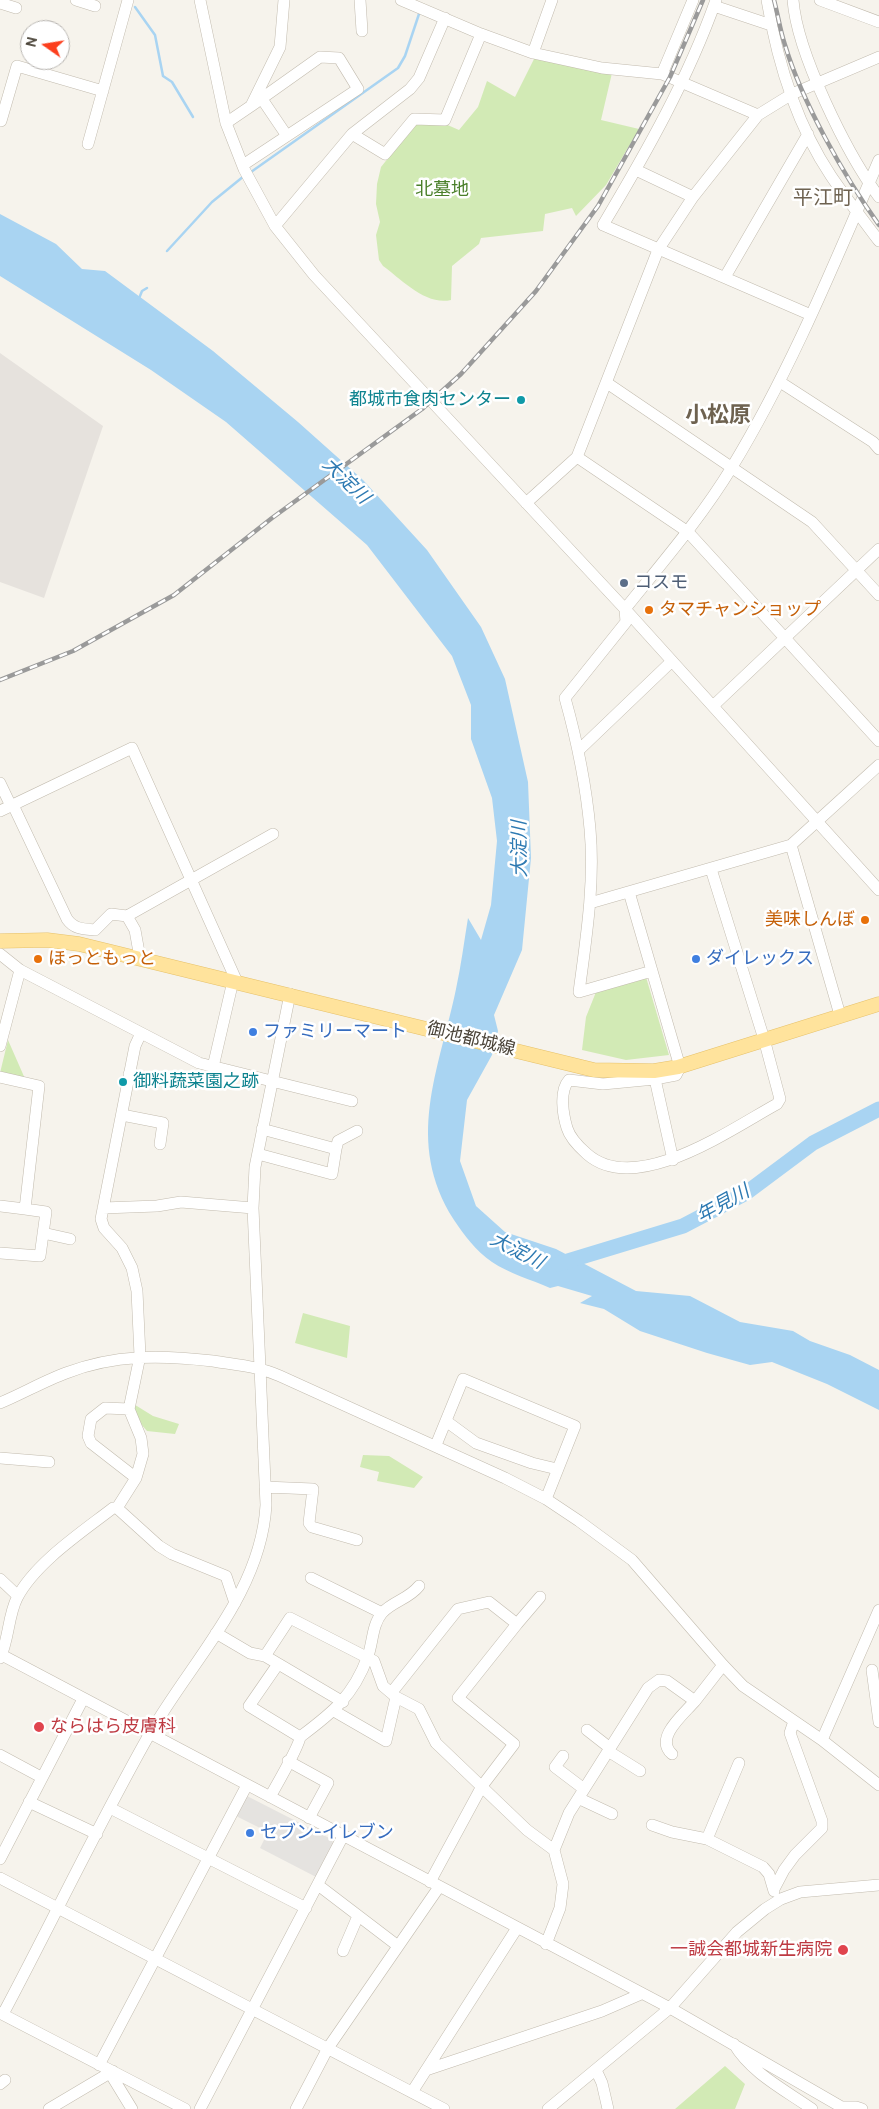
<!DOCTYPE html>
<html>
<head>
<meta charset="utf-8">
<style>
	body { margin:0 }
	#map { position:relative; width:879px; height:2109px; overflow:hidden; background:#f6f3ec; font-family:Cabin,sans-serif }
	canvas { display:block }
	.north { position:absolute; left:20px; top:20px; width:50px; height:50px; box-sizing:border-box; background:#fff; border:1px solid #b7b4b0; border-radius:50%; rotate:283deg; font-size:14px; font-weight:700; line-height:20px; text-align:center; color:#4b4439 }
	.north::after { content:''; display:block; margin:auto; width:18px; height:22px; background:#fc3f1d; clip-path:polygon(50% 0,100% 100%,50% 72%,0 100%) }
</style>
</head>
<body>
<div id="map">
<canvas width="879" height="2109"></canvas>
<div class="north">N</div>
</div>
<script>
const g = document.querySelector('canvas').getContext('2d');
g.lineJoin = 'round';
function fill(path, color) { g.fillStyle = color; g.fill(path, 'evenodd'); }
function strokePath(path, color, width, dash) { g.strokeStyle = color; g.lineWidth = width; g.lineCap = dash ? 'butt' : 'round'; g.setLineDash(dash || []); g.stroke(path); }
function drawText(font, color, halo, rows, align = 'center') {
  g.font = font + ' Cabin,"Noto Sans JP",sans-serif'; g.lineWidth = 5; g.setLineDash([]); g.textBaseline = 'middle'; g.strokeStyle = halo; g.fillStyle = color; for (const [text, x, y, turn = 0] of rows) {
    g.save(); g.translate(x, y); g.rotate((+turn || 0) * Math.PI / 180); g.textAlign = isNaN(turn) ? turn : align; if (halo) g.strokeText(text, 0, 0); g.fillText(text, 0, 0); g.restore();
  }
}
fill(new Path2D(`
	M0 353 103 426 44 598 0 582Z`), '#e6e2dd');
fill(new Path2D(`
	M535 57 612 73 601 120 639 129 606 185 576 216 572 208 545 214 543 231 481 238 479 244 452 266 451 300C426 306 401 279 383 266L379 260 376 235 380 222 376 204 377 184 381 167 417 122 443 123 459 130 478 107 487 81 515 97Z
	M646 977 669 1055 626 1060 582 1050 586 1017 596 992Z
	M8 1040 26 1081 0 1073Z
	M303 1313 350 1326 347 1358 295 1343Z
	M132 1403 153 1416 179 1424 175 1434 147 1431 134 1416Z
	M363 1455 389 1456 423 1477 414 1488 377 1481 379 1472 360 1467Z
	M725 2066 745 2084 735 2109H675Z`), '#d2eab5');
fill(new Path2D(`
	M247 1796 331 1839 335 1846 318 1878 260 1848 268 1832 236 1816Z`), '#e5e3e0');
fill(new Path2D(`
	M0 214 56 244 82 269 105 271 213 351 298 422 363 480 427 550 481 627 505 679 528 782 531 858 522 950 494 1015 498 1031 492 1055 467 1100 460 1161 476 1206 505 1232 556 1249 636 1291 690 1296 740 1322 793 1331 810 1341 850 1355 879 1370V1410L827 1384 772 1362 750 1365 707 1353 640 1331 604 1309 580 1303 592 1296 558 1286 550 1288C532 1280 508 1273 492 1262 475 1250 465 1236 454 1220 404 1141 439 1071 456 989 461 966 464 942 468 918L481 940 491 905 497 841 492 798 471 739V705L452 656 367 545 226 422 151 370 0 276Z`), '#a9d4f2');
strokePath(new Path2D(`
	M135 7 155 35 163 76 172 82 193 117
	M251 172 398 68 405 56 420 11
	M167 251 212 202 244 176
	M138 301 142 291 147 288`), '#a9d4f2', 2.5);
strokePath(new Path2D(`
	M558 1264 683 1226 746 1193 813 1143 879 1109`), '#a9d4f2', 15);
const minor = new Path2D(`
	M76 0 95 6
	M200 0 226 123 244 169 275 226 314 275 625 609 879 890
	M360 0 362 31
	M401 0 481 34 533 53 602 68 662 74 758 115
	M716 0C688 79 646 153 603 225L811 315
	M767 0C777 60 797 125 831 176 846 198 863 220 879 241
	M793 0C797 53 847 154 879 197
	M820 0 879 22
	M0 3 16 8
	M714 6 771 25
	M533 53 552 0
	M662 74 693 0
	M262 99 287 136
	M1 121 17 66 103 91
	M226 123 251 106 280 47 284 0
	M352 134 385 154 414 119 445 120 481 34
	M88 144 128 0
	M243 165 358 89 339 58 320 57 251 106
	M636 170 693 197
	M275 226 352 134 410 89 419 78 445 18
	M725 277 808 134
	M780 382 873 442 879 449
	M607 383 812 522 879 595
	M577 457 688 532 879 741
	M526 503 577 457 658 250 693 197 758 115 792 94 879 57
	M713 706 879 549
	M580 749 672 661
	M0 783 11 806
	M13 805 67 919C74 929 83 929 95 930L111 914 127 916 273 834
	M0 811 132 748 237 982
	M791 845 840 1015
	M629 892 680 1067 676 1075 655 1079
	M590 903 791 845 879 765
	M127 916 135 930 140 958
	M0 954 20 970 199 1063 352 1101
	M652 971 579 992C586 939 595 883 590 829 586 784 577 741 565 698L626 622 625 609C662 563 701 518 732 467 791 370 834 264 879 160
	M141 1033 135 1046 101 1219 104 1228 122 1248 132 1268 137 1291 140 1356 129 1409 141 1438 143 1454 136 1478 117 1508 159 1546 172 1554 226 1576 235 1603
	M0 1046 20 970
	M213 1067 233 981
	M129 1074 159 1081
	M0 1077 39 1086 25 1209 0 1206
	M122 1115 163 1123 160 1144
	M262 1129 336 1149 338 1141 357 1131
	M258 1154 332 1174 336 1149
	M673 1160 655 1079 603 1084 569 1080C559 1091 563 1115 567 1128 570 1138 579 1147 587 1154 636 1197 731 1129 777 1104L780 1099 764 1039 711 869
	M103 1208 157 1206 181 1202 253 1208
	M43 1233 70 1239
	M0 1253 40 1256 46 1212 25 1209
	M0 1403C22 1394 44 1381 66 1373 115 1354 162 1355 213 1361 236 1365 258 1366 280 1376L505 1478 546 1499 579 1521 632 1560 723 1665 743 1686 822 1740 879 1785
	M129 1409 105 1408 91 1419 88 1436 91 1443 136 1478
	M446 1421 476 1443 532 1463 557 1469
	M436 1445 463 1379 575 1426 546 1499
	M0 1458 49 1462
	M265 1487 313 1489 309 1523 312 1527 357 1540
	M311 1578 382 1613
	M0 1579 18 1596
	M517 1624 540 1597
	M216 1633 250 1653 265 1656 343 1702
	M0 1654 670 2008 845 2109
	M265 1656 290 1618 374 1661 383 1686 396 1697 419 1709 436 1743 527 1830 554 1850
	M0 1658C9 1639 8 1616 17 1598 35 1563 82 1532 113 1508H117
	M278 1664 249 1706 300 1737
	M872 1670 879 1722
	M392 1692 458 1609 489 1602 517 1624 458 1698 514 1744 482 1786 430 1882
	M334 1711 386 1741 396 1697
	M587 1730 610 1748
	M822 1740 879 1610
	M608 1751 640 1771
	M672 1754C654 1738 683 1715 695 1701
	M0 1755 41 1777
	M563 1756 555 1767 584 1789
	M288 1761 328 1783 309 1818
	M270 1797C276 1786 300 1745 300 1737 332 1713 353 1697 368 1656 373 1642 372 1625 382 1613 393 1601 409 1599 419 1586
	M580 1799 612 1814
	M29 1802 97 1834
	M110 1808 306 1908
	M652 1825 672 1832 707 1839 763 1867 769 1874 774 1891
	M707 1839 739 1763
	M0 1859 83 1699
	M0 1878 444 2109
	M318 1885 398 1946
	M774 1889 784 1870 795 1855 822 1828V1821L790 1733 794 1721
	M546 1944 560 1908 563 1884 554 1850 569 1813 648 1688 659 1680 667 1681 695 1701 723 1665
	M343 1951 358 1916
	M0 2013 185 2109
	M3 2014C52 1922 97 1827 149 1735 191 1661 261 1594 266 1505L253 1208 255 1167 290 994
	M734 2044C751 2073 785 2090 812 2109
	M99 2065 247 1785
	M426 2070 602 2011 641 1994
	M596 2070 602 2083 608 2109
	M110 2073 132 2109
	M0 2084 5 2080
	M412 2092 517 1928
	M842 2107H856L862 2109
	M49 2109 113 2071
	M200 2109 343 1836
	M296 2109 328 2048 439 1887
	M548 2109 670 2008 737 1932 765 1909 781 1899 800 1892 879 1885`);
const major = new Path2D(`
	M0 941 47 940 79 944 594 1070 654 1071 678 1067 879 1004`);
strokePath(minor, '#c2bbae', 12);
strokePath(major, '#e6c16a', 15);
strokePath(minor, '#fff', 11);
strokePath(major, '#ffe39c', 14);
const rail = new Path2D(`
	M774 0C778 15 780 30 785 45 802 102 844 176 879 225
	M0 680 73 651 174 595 272 518 422 409 461 374 536 291 598 206 670 77 703 0`);
strokePath(rail, '#9a9a9a', 4.5);
strokePath(rail, '#fff', 2.5, [8]);
for (const [x, y, r, color] of [
	[521,400,5,"#0f9aa8"],
	[624,583,5,"#5c6f8a"],
	[649,610,5,"#e8710a"],
	[865,920,5,"#e8710a"],
	[38,959,5,"#e8710a"],
	[696,959,5,"#3f7fe0"],
	[253,1032,5,"#3f7fe0"],
	[123,1082,5,"#0f9aa8"],
	[39,1727,6,"#e0444e"],
	[250,1833,5,"#3f7fe0"],
	[843,1950,6,"#e0444e"]
]) { const dot = new Path2D(); dot.arc(x, y, r, 0, 2 * Math.PI); g.fillStyle = color; g.fill(dot); strokePath(dot, '#fff', 2); }
drawText('18px', '#4a7f2a', '#fff', [
	["北墓地",442,190]
]);
drawText('18px', '#0d838f', '#fff', [
	["都城市食肉センター",511,400],
	["御料蔬菜園之跡",133,1082,"left"]
], 'right');
drawText('18px', '#4e5e75', '#fff', [
	["コスモ",634,583]
], 'left');
drawText('18px', '#c56008', '#fff', [
	["タマチャンショップ",659,610],
	["美味しんぼ",855,920,"right"],
	["ほっともっと",48,959]
], 'left');
drawText('18px', '#366cbe', '#fff', [
	["ダイレックス",706,959],
	["ファミリーマート",263,1032],
	["セブン-イレブン",260,1833]
], 'left');
drawText('18px', '#4b4439', '#fff', [
	["御池都城線",471,1039,14]
]);
drawText('18px', '#be3a42', '#fff', [
	["ならはら皮膚科",50,1727],
	["一誠会都城新生病院",832,1950,"right"]
], 'left');
drawText('italic 19px', '#2e7ab2', '#fff', [
	["大淀川",346,481,44],
	["大淀川",520,849,-91],
	["年見川",723,1204,-29],
	["大淀川",517,1251,27]
]);
drawText('20px', '#6e6250', '#fff', [
	["平江町",823,198]
]);
drawText('bold 22px', '#6e6250', '#fff', [
	["小松原",718,416]
]);
</script>
</body>
</html>
